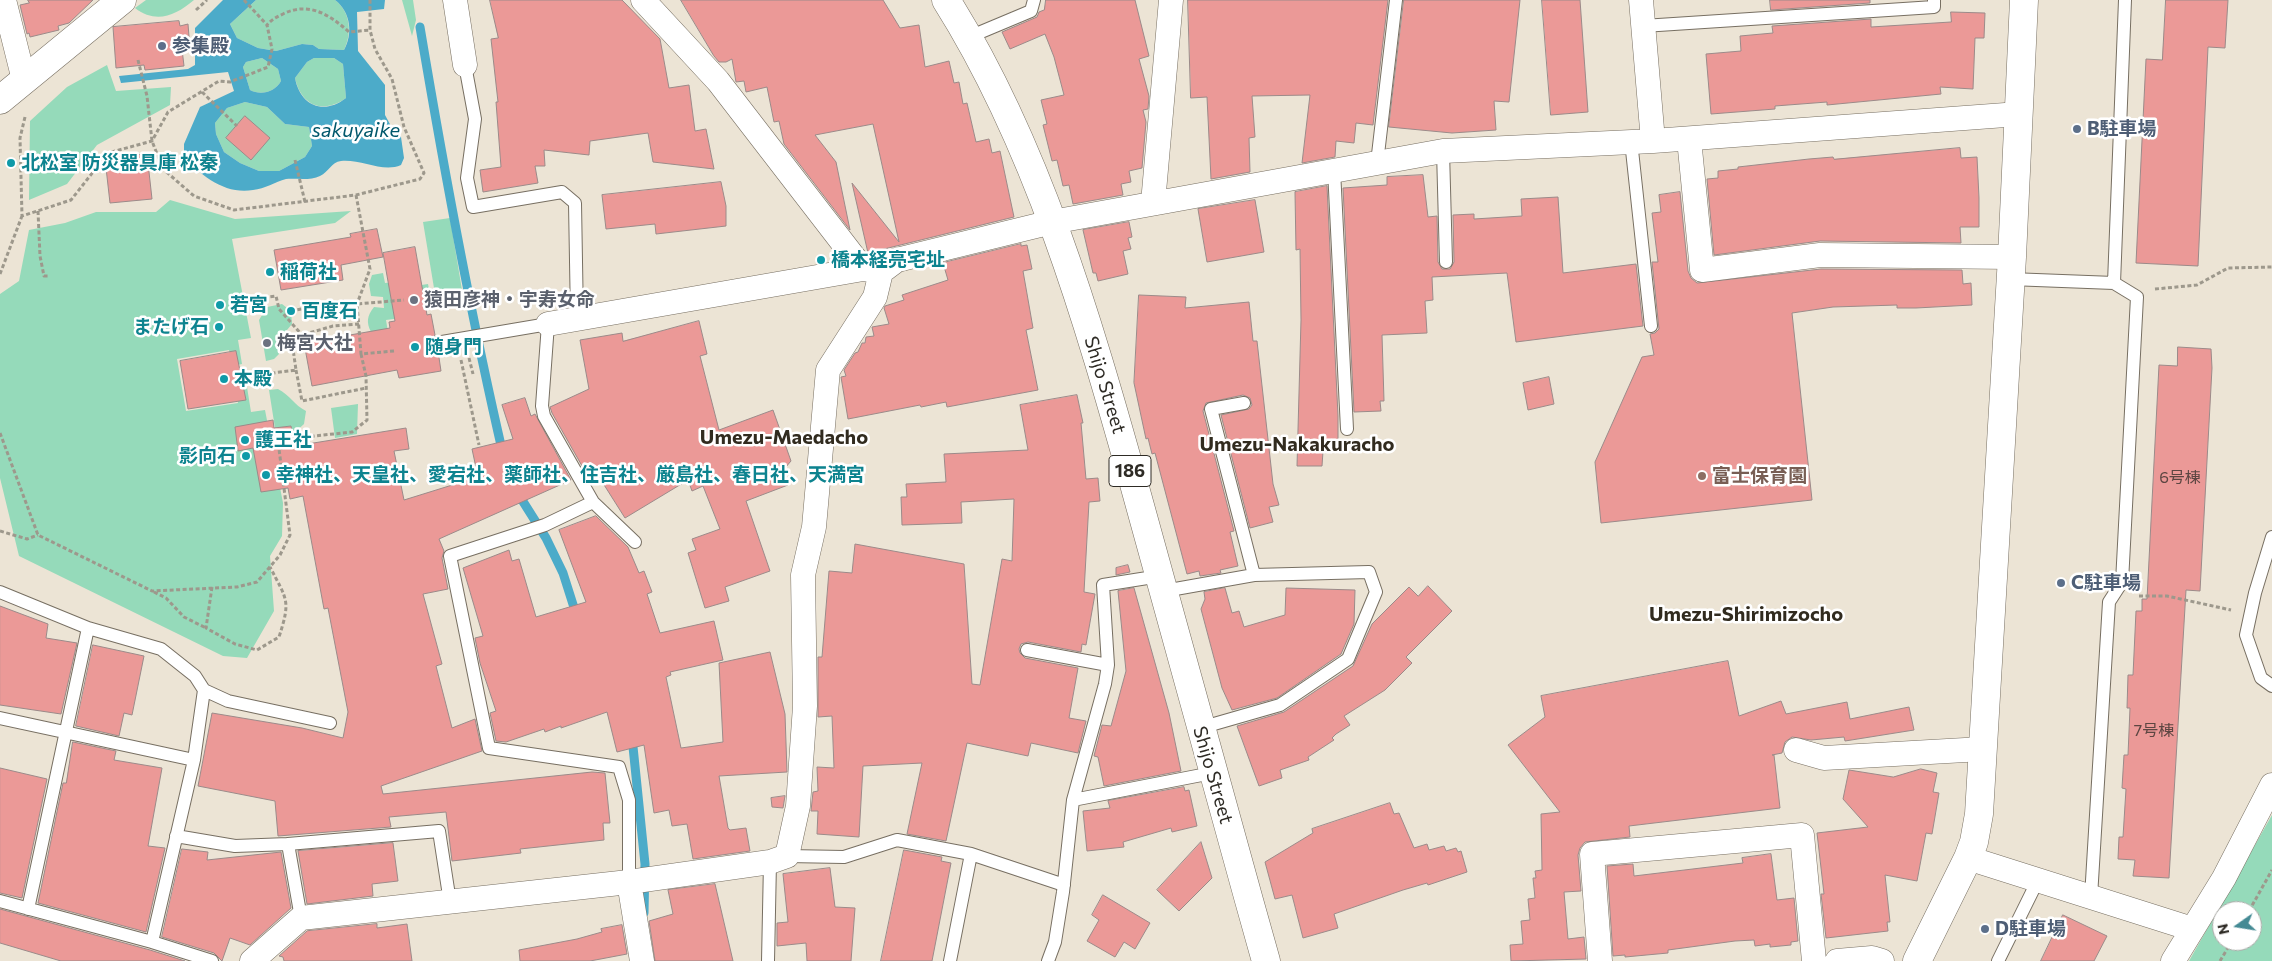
<!DOCTYPE html>
<html>
<head>
<meta charset="utf-8">
<style>
	body { margin:0 }
	#map { position:relative; width:2272px; height:961px; overflow:hidden; background:#ece4d5; font-family:Commissioner,sans-serif }
	canvas { display:block }
	.north { position:absolute; left:2212px; top:901px; width:50px; height:50px; box-sizing:border-box; background:#fff; border:1px solid #abaaa8; border-radius:50%; rotate:257deg; font-size:14px; font-weight:700; line-height:20px; text-align:center; color:#2e2b25 }
	.north::after { content:''; display:block; margin:auto; width:18px; height:22px; background:#448a94; clip-path:polygon(50% 0,100% 100%,50% 72%,0 100%) }
</style>
</head>
<body>
<div id="map">
<canvas width="2272" height="961"></canvas>
<div class="north">N</div>
</div>
<script>
const g = document.querySelector('canvas').getContext('2d');
g.lineJoin = 'round';
function fill(path, color) { g.fillStyle = color; g.fill(path, 'evenodd'); }
function strokePath(path, color, width, dash) { g.strokeStyle = color; g.lineWidth = width; g.lineCap = dash ? 'butt' : 'round'; g.setLineDash(dash || []); g.stroke(path); }
function drawText(font, color, halo, rows, align = 'center') {
  g.font = font + ' Commissioner,"Noto Sans JP",sans-serif'; g.lineWidth = 5; g.setLineDash([]); g.textBaseline = 'middle'; g.strokeStyle = halo; g.fillStyle = color; for (const [text, x, y, turn = 0] of rows) {
    g.save(); g.translate(x, y); g.rotate((+turn || 0) * Math.PI / 180); g.textAlign = isNaN(turn) ? turn : align; if (halo) g.strokeText(text, 0, 0); g.fillText(text, 0, 0); g.restore();
  }
}
fill(new Path2D(`
	M146 0H194C175 16 156 24 135 8Z
	M256 0H335C351 12 352 34 344 50L319 49 313 45 302 44 276 51 258 48 237 38 230 24Z
	M402 0H413L416 20 412 36Z
	M262 58 278 69 281 81C275 92 261 96 250 90L243 67 246 62Z
	M314 58H334L343 64 346 98C322 115 301 105 295 78L307 62Z
	M107 65 116 91 171 87 170 105 97 145 67 184 29 200 30 121 67 87Z
	M245 102 267 107 285 124 309 127 312 146 305 157 279 171H259L240 163 224 152 216 134 215 123 227 108Z
	M170 200 235 219 351 211 335 223 232 239 251 338 238 340 242 364 232 366 229 350 177 359 186 411 238 403 236 388 247 387 251 412 265 410 283 503 282 536 270 556 274 611 247 658 223 656 19 556 0 478V294L19 281 29 230 65 223 96 212H156Z
	M450 218 464 302 437 306 423 222Z
	M383 273 385 283 395 282 396 289 428 284 433 309 409 312V317L386 320 388 332H371C366 322 367 316 374 307L384 308 383 297 371 296 369 284 372 275Z
	M282 304 291 311 292 324 282 336 276 340 279 354 274 359 266 361 259 320 267 307Z
	M278 389C290 395 294 405 306 411L304 424 293 434 291 426 275 428 269 390Z
	M358 404 357 434 335 438 331 408Z
	M2272 815V961H2189ZM2222 911H2252V941H2222Z`), '#95daba');
fill(new Path2D(`
	M223 0H256L230 24 237 38 258 48 276 51 302 44 313 45 319 49 344 50C353 34 351 12 335 0H385L384 9 357 12 358 51 385 85V115L392 128 401 137 404 158 401 165C383 173 361 159 341 161 331 162 329 172 320 176 310 181 296 178 286 179 275 182 265 189 253 190 226 195 201 176 184 157V144L200 107 234 91 228 72 121 83 119 76 188 69 195 65V28ZM262 58 278 69 281 81C275 92 261 96 250 90L243 67 246 62ZM314 58H334L343 64 346 98C323 116 300 105 295 78L307 62ZM245 102 267 107 285 124 309 127 312 146 305 157 279 171H259L240 163 224 152 216 134 215 123 227 108Z`), '#4cabc9');
strokePath(new Path2D(`
	M420 27C444 170 470 312 503 454
	M517 492 546 538 563 573 577 617
	M632 737 645 864 644 913`), '#4cabc9', 9);
const building = new Path2D(`
	M28 0H93L69 23 58 26 59 30 30 37 29 33 27 34 20 5 29 3Z
	M490 0H622L660 39 669 88 689 85 695 131 706 129 714 169 653 162 648 133 590 141 589 155 544 150 545 166H535L538 183 483 192 480 170 501 167 496 102H498L491 39 498 38Z
	M681 0H883L900 28 919 25 925 67 949 61 954 83 959 82 963 104 967 103 976 142 989 139 992 153 1000 151 1014 217 868 253 852 183 899 242 873 124 815 135 836 162 850 230 784 144 779 121 774 122 767 87 746 92 744 81 736 82 732 59 726 62H719L714 56Z
	M1046 0H1135L1149 56 1139 59 1149 96 1148 109 1143 110 1146 122 1142 168 1129 171 1131 182 1121 184 1123 195 1073 204 1069 185 1063 186 1057 160 1052 161 1043 125 1047 124 1041 100 1064 95 1054 57 1045 34 1010 49 1002 32 1037 17 1039 12 1044 10Z
	M1188 0H1388L1373 125 1356 123 1354 143 1336 141 1335 157 1302 163 1310 95 1252 96 1255 137 1249 138 1250 172 1211 179 1207 97 1191 98Z
	M1404 0H1520L1509 102 1494 101 1496 130 1452 133 1389 127Z
	M1542 0H1580L1588 112 1551 115Z
	M1770 0H1870V3L1771 10Z
	M2166 0H2228L2225 48 2208 47 2198 266 2136 263 2146 59 2162 60Z
	M1951 12 1985 13 1984 38H1975L1973 89 1940 87 1941 94 1827 105V102L1775 106V109L1711 114 1706 54 1741 51 1740 36 1773 33 1772 26 1871 19V27L1951 22Z
	M179 21 180 26 188 24 190 49H182L184 66 145 70 144 65 116 68 113 27Z
	M245 116 270 138 251 160 226 138Z
	M1960 148 1961 158 1977 157 1979 198V227H1960L1961 243 1820 241 1714 255 1707 179 1718 178V171L1738 169V167L1809 159 1833 157 1834 159Z
	M147 154 152 199 110 203 105 159Z
	M1423 175 1428 217 1437 216 1438 262 1442 269H1450L1454 262 1453 215 1474 214V219L1522 216 1521 199 1558 197 1563 273 1636 264 1643 326 1516 342 1507 273 1432 277 1433 300 1425 301 1427 333 1382 335 1384 401H1380L1381 411 1354 412 1343 188 1387 185V177Z
	M721 182 726 206V226L656 234 655 224 606 229 602 195Z
	M1327 186 1338 416V447H1333V451H1323L1322 466H1297L1301 320 1300 249 1296 250 1295 192Z
	M1680 192 1688 271 1691 278 1697 283 1821 269 1962 270 1963 284 1971 283 1972 305 1916 308H1897V305L1833 307 1792 313 1812 500 1601 523 1595 462 1642 357 1654 355 1650 334 1655 333 1659 329 1652 262H1658L1652 213 1661 212 1659 195Z
	M1255 200 1264 252 1207 262 1198 209Z
	M1129 222 1132 237 1128 238 1131 249 1123 251 1128 274 1098 281 1096 273H1093L1083 230Z
	M377 229 383 257 341 265 343 280 281 290 274 250 351 237 350 234Z
	M1021 244V246L1027 245 1032 269 1023 271 1033 328 1026 330 1038 390 947 407 946 402 921 407 920 405 848 419 841 377 846 376 844 370 855 353 858 352 862 343H865L866 337 874 336 872 327 889 324 884 308 885 306 904 300 902 295 948 280 943 263Z
	M415 247 427 315 431 314 435 335 429 340 428 345 433 350 438 351 441 371 399 378 397 370 312 386 304 343 390 328 389 322 395 321 383 253Z
	M1139 295 1186 297 1185 308 1249 302 1253 341H1257L1273 484 1279 505 1269 507 1273 522 1250 528 1221 415 1249 409 1252 405 1250 398 1243 395 1206 403 1203 411 1234 531 1230 532 1238 566 1220 570 1221 573 1200 576 1199 571 1187 574 1155 453 1152 454 1148 438 1146 439 1134 383Z
	M699 321 707 354 700 356 719 430 773 410 791 461 785 468 788 485 746 501 770 571 725 587 729 601 705 608 688 553 696 550 692 539 720 529 703 486 692 491 688 480 625 518 594 469 586 473 552 413 550 407 589 389 580 340 622 333 623 341Z
	M2178 347 2211 349 2212 368 2200 591 2186 590 2169 878 2133 876 2135 860 2118 859 2119 837H2123L2126 789 2122 788 2124 755H2128L2130 708H2127L2128 675H2133L2136 611H2142V599H2147L2159 365 2177 366Z
	M236 351 246 400 188 409 180 361Z
	M1549 377 1554 404 1528 410 1523 383Z
	M1077 395 1083 423H1081L1086 479 1098 478 1100 501 1089 502 1084 592 1095 594 1086 645 1082 644 1081 652 1028 642 1021 644 1019 649 1020 653 1025 658 1078 668 1069 718 1086 721 1078 753 1031 743 1028 756 967 743 946 841 907 834 922 763 863 766 859 837 817 834 818 811H811L813 792 818 791 817 767 834 768 832 716 818 717V657H822L829 571 852 573 855 544 964 564 972 684 980 685 1002 559 1012 561 1014 499 961 502 962 523 902 525 901 497H907L906 484 946 482 944 454 1028 450 1020 405Z
	M525 398 531 416 535 414 571 480 439 539 444 551 442 558 448 589 423 594 442 664 436 666 452 728 475 719 482 751 381 786 383 794 592 772 605 773 610 823H603L604 840 520 849 521 853 452 861 446 812 389 817 391 827 278 836 275 801 198 786 212 713 302 728 343 738 348 712 328 608 324 609 303 496 290 499 288 488 261 492 253 448 238 451 235 427 273 420 274 428 291 426 295 446 406 428 409 449 394 451 404 500 478 477 472 449 513 439 502 405Z
	M596 516 628 547 639 573 644 571 652 592 647 594 660 633 714 621 723 660 670 672 671 675 666 677 681 748 723 742 719 663 770 652 785 714 787 772 719 776 728 828 730 830 746 828 750 851 693 859 687 824 672 826 669 810 654 813 644 745 617 752 607 712 561 728V726L545 732 544 729 506 742 496 741 490 713 496 711 480 663 475 638 483 636 463 568 509 550 512 561 519 559 536 617 586 602 559 530Z
	M1128 565 1130 572 1116 575V568Z
	M1428 586 1452 611 1406 657 1412 663 1385 690 1344 716 1350 725 1336 734 1332 738 1334 740 1308 757 1309 760 1280 770 1282 778 1259 786 1237 726 1284 712 1353 666 1372 624 1409 587 1418 596Z
	M1134 588 1169 713 1181 771 1104 786 1098 757 1094 756 1102 725 1111 726 1126 671 1118 591Z
	M1225 588 1232 613 1239 611 1244 627 1285 615 1286 588 1355 590 1354 624 1341 654 1277 698 1232 710 1222 688 1201 609 1205 599 1204 592Z
	M0 606 48 624 46 638 77 643 61 714 0 705Z
	M93 645 144 656 132 715 124 713 119 736 76 726Z
	M1728 661 1739 716 1781 701 1786 714 1847 702 1850 719 1909 707 1914 730 1845 741 1844 737 1811 740 1792 737 1785 742 1782 753 1772 755H1774L1780 808 1629 826 1630 837 1585 842 1580 848 1578 855 1581 891 1564 892 1568 939 1584 937 1586 959 1511 961 1510 945 1523 944 1521 921 1530 920 1528 899 1535 898 1533 878H1536L1535 871 1542 870 1541 814 1560 812 1508 745 1545 717 1541 696Z
	M73 742 116 751 114 760 162 768 148 846 165 848 146 932 38 903 63 783H66Z
	M0 768 47 779 22 898 0 893Z
	M1921 769 1937 773 1933 792 1939 793 1932 834 1926 833 1917 881 1885 875 1890 922H1887L1888 931 1826 938 1821 894H1824L1817 833 1868 827 1843 799 1849 770 1893 777Z
	M1184 787 1185 791 1189 790 1197 826 1172 832 1171 828 1123 842 1124 847 1087 851 1083 811 1110 808 1108 801Z
	M785 796 783 808 772 807 771 798Z
	M1390 803 1394 814 1399 813 1414 848 1427 844 1429 850 1444 846 1446 851 1456 848 1458 852 1461 851 1467 872 1428 885 1427 883 1403 890 1334 914 1338 928 1303 938 1292 895 1275 899 1265 862 1313 833 1312 829Z
	M1201 842 1212 878 1179 911 1157 890Z
	M393 843 398 881 372 884 373 896 307 904 298 851Z
	M182 849 208 852 207 860 281 852 291 908 250 945 230 938 222 961 214 953 162 937Z
	M904 850 942 857 941 861 951 863 932 961H881Z
	M1771 854 1777 900 1794 898 1798 941 1791 942V945L1770 947V944L1755 946 1754 940 1735 941 1668 950V953L1625 957V955L1613 956 1607 866 1633 864 1634 876 1743 863 1742 858Z
	M830 868 835 907 855 908 851 961H807L806 943 777 946V923L788 922 783 874Z
	M715 884 733 961H655L649 921 673 914 668 890Z
	M1103 895 1150 923 1135 949 1124 942 1115 957 1087 941 1099 920 1092 915Z
	M0 909 150 950 185 961H61L0 943Z
	M2063 915 2107 936 2094 961H2041Z
	M377 924V928L407 924 412 961H284L283 957 279 956 307 931Z
	M622 925 627 954 590 961H520L519 950 577 939 602 932 601 929Z`);
fill(building, '#eb9997');
strokePath(building, '#9b8a89', 1);
const service = new Path2D(`
	M1643 26 1934 7V0
	M969 37 1031 11 1034 0
	M465 65 475 119 467 178 473 207 562 192 575 203 577 319
	M1631 141 1651 326
	M1443 151 1446 262
	M1377 163 1396 0
	M1334 170 1347 429
	M2010 279 2114 283 2137 297 2122 582 2109 602 2091 897
	M2114 283 2125 0
	M436 343 548 324 542 406 544 416 593 502 635 542
	M1244 403 1211 409 1254 575
	M593 502 545 525 450 556 489 748 619 767 629 800V882
	M2272 537 2255 593 2246 635 2261 678 2272 686
	M1164 591 1254 575 1369 572 1376 592 1348 659 1280 705 1200 728
	M0 592 88 628 161 649 195 676 204 690 194 760 152 942
	M1027 650 1108 665
	M204 690 228 701 330 723
	M0 718 194 760
	M1073 800 1212 773
	M176 836 235 846 288 844 439 831 450 902
	M288 844 301 918
	M787 856 844 857 897 840 971 854 1064 885
	M0 901 152 942 212 961
	M28 909 88 628
	M768 961 770 862
	M950 961 971 854
	M1048 961 1055 942 1063 892 1073 800 1105 684 1108 665 1103 585 1160 576
	M1998 961 2038 880`);
const minor = new Path2D(`
	M4 0 24 80
	M455 0 465 65
	M643 0 718 81 863 269 881 272
	M1641 0 1653 141
	M1689 139 1702 270 1820 255 2012 257
	M1153 203 1171 0
	M548 324 863 269
	M1796 750 1824 758 1983 749
	M1968 858 2192 929
	M629 882 770 862 787 856 798 806 805 706 803 575 814 527 828 370 875 297 881 272 897 260 1052 222 1443 151 1653 141 2019 114
	M252 961 301 918 629 882 642 961
	M1600 961 1592 854 1802 835 1814 961
	M1837 961 1872 958 1882 961
	M2173 961 2224 878 2272 785`);
const tertiary = new Path2D(`
	M1917 961 1968 858 1974 842 1979 814 2012 257 2024 0`);
const secondary = new Path2D(`
	M0 100 122 0`);
const primary = new Path2D(`
	M946 0C1037 144 1088 320 1134 484 1179 642 1221 802 1266 961`);
strokePath(service, '#776f62', 14);
strokePath(minor, '#776f62', 25);
strokePath(tertiary, '#776f62', 29);
strokePath(secondary, '#776f62', 29);
strokePath(primary, '#776f62', 29);
strokePath(new Path2D(`
	M244 0 267 25
	M196 10 207 0
	M138 60 147 96 152 141 163 169 194 196 234 210 356 195 420 179 424 173 404 127 392 79 375 49 370 30V0
	M202 92 237 126
	M25 117 20 138 22 216 71 200 108 153 152 141 168 112 219 81 230 82 268 67 272 49 267 25C272 19 277 17 283 14 309 1 330 15 349 32L370 30
	M295 160 305 202
	M356 195 370 269 357 304
	M38 211 40 256 44 276H49
	M0 274 22 216
	M2155 289 2197 285 2228 268 2272 267
	M251 299 276 296 279 309 302 335
	M291 311 344 301
	M394 351 361 354 357 304 404 300
	M469 358 473 374
	M461 360 479 445
	M296 370 302 401 366 388
	M265 374 296 370 293 349 302 335 333 326 359 324
	M0 433 38 535 152 591 237 587 257 582 280 555 290 535 279 449 314 436 352 432 367 420 366 376 361 354
	M0 531 27 539 38 535
	M212 587 206 628 235 644 257 650 279 637C291 600 287 600 270 567
	M154 592 166 598 184 617 206 628
	M2139 596H2167L2231 610
	M2249 911 2272 870
	M2220 961 2232 941`), '#9d988c', 3, [4, 2.5]);
strokePath(service, '#fff', 12);
strokePath(minor, '#fff', 24);
strokePath(tertiary, '#fff', 28);
strokePath(secondary, '#fff', 28);
strokePath(primary, '#fff', 28);
for (const [x, y, r, color] of [
	[162,46,5,"#5c6f8a"],
	[2077,129,5,"#5c6f8a"],
	[11,163,5,"#0f9aa8"],
	[821,260,5,"#0f9aa8"],
	[270,272,5,"#0f9aa8"],
	[414,300,5,"#6b7280"],
	[220,305,5,"#0f9aa8"],
	[291,311,5,"#0f9aa8"],
	[219,327,5,"#0f9aa8"],
	[267,343,5,"#6b7280"],
	[415,347,5,"#0f9aa8"],
	[224,379,5,"#0f9aa8"],
	[245,440,5,"#0f9aa8"],
	[246,456,5,"#0f9aa8"],
	[266,475,5,"#0f9aa8"],
	[1702,476,5,"#8d6e63"],
	[2061,583,5,"#5c6f8a"],
	[1985,929,5,"#5c6f8a"]
]) { const dot = new Path2D(); dot.arc(x, y, r, 0, 2 * Math.PI); g.fillStyle = color; g.fill(dot); strokePath(dot, '#fff', 2); }
drawText('16px', '#5d4642', null, [
	["6号棟",2180,478],
	["7号棟",2154,731]
]);
for (const [x, y, w] of [
	[1130,471,42]
]) { const box = new Path2D(); box.roundRect(x - w / 2, y - 15.5, w, 31, 4); g.fillStyle = '#fff'; g.fill(box); strokePath(box, '#2e2b25', 1); }
drawText('bold 18px', '#2e2b25', null, [
	["186",1130,471]
]);
drawText('bold 19px', '#4e5e75', '#fff', [
	["参集殿",172,46],
	["B駐車場",2087,129],
	["C駐車場",2071,583],
	["D駐車場",1995,929]
], 'left');
drawText('bold 19px', '#0d838f', '#fff', [
	["北松室 防災器具庫 松秦",21,163],
	["橋本経亮宅址",831,260],
	["稲荷社",280,272],
	["若宮",230,305],
	["百度石",301,311],
	["またげ石",209,327,"right"],
	["随身門",425,347],
	["本殿",234,379],
	["護王社",255,440],
	["影向石",236,456,"right"],
	["幸神社、天皇社、愛宕社、薬師社、住吉社、厳島社、春日社、天満宮",276,475]
], 'left');
drawText('bold 19px', '#5b616d', '#fff', [
	["猿田彦神・宇寿女命",424,300],
	["梅宮大社",277,343]
], 'left');
drawText('19px', '#2e2b25', '#fff', [
	["Shijo Street",1105,385,73],
	["Shijo Street",1213,775,74]
]);
drawText('bold 19px', '#785e54', '#fff', [
	["富士保育園",1712,476]
], 'left');
drawText('italic 20px', '#01576b', '#fff', [
	["sakuyaike",356,130]
]);
drawText('bold 20px', '#312b1f', '#fff', [
	["Umezu-Maedacho",784,437],
	["Umezu-Nakakuracho",1297,444],
	["Umezu-Shirimizocho",1746,614]
]);
</script>
</body>
</html>
